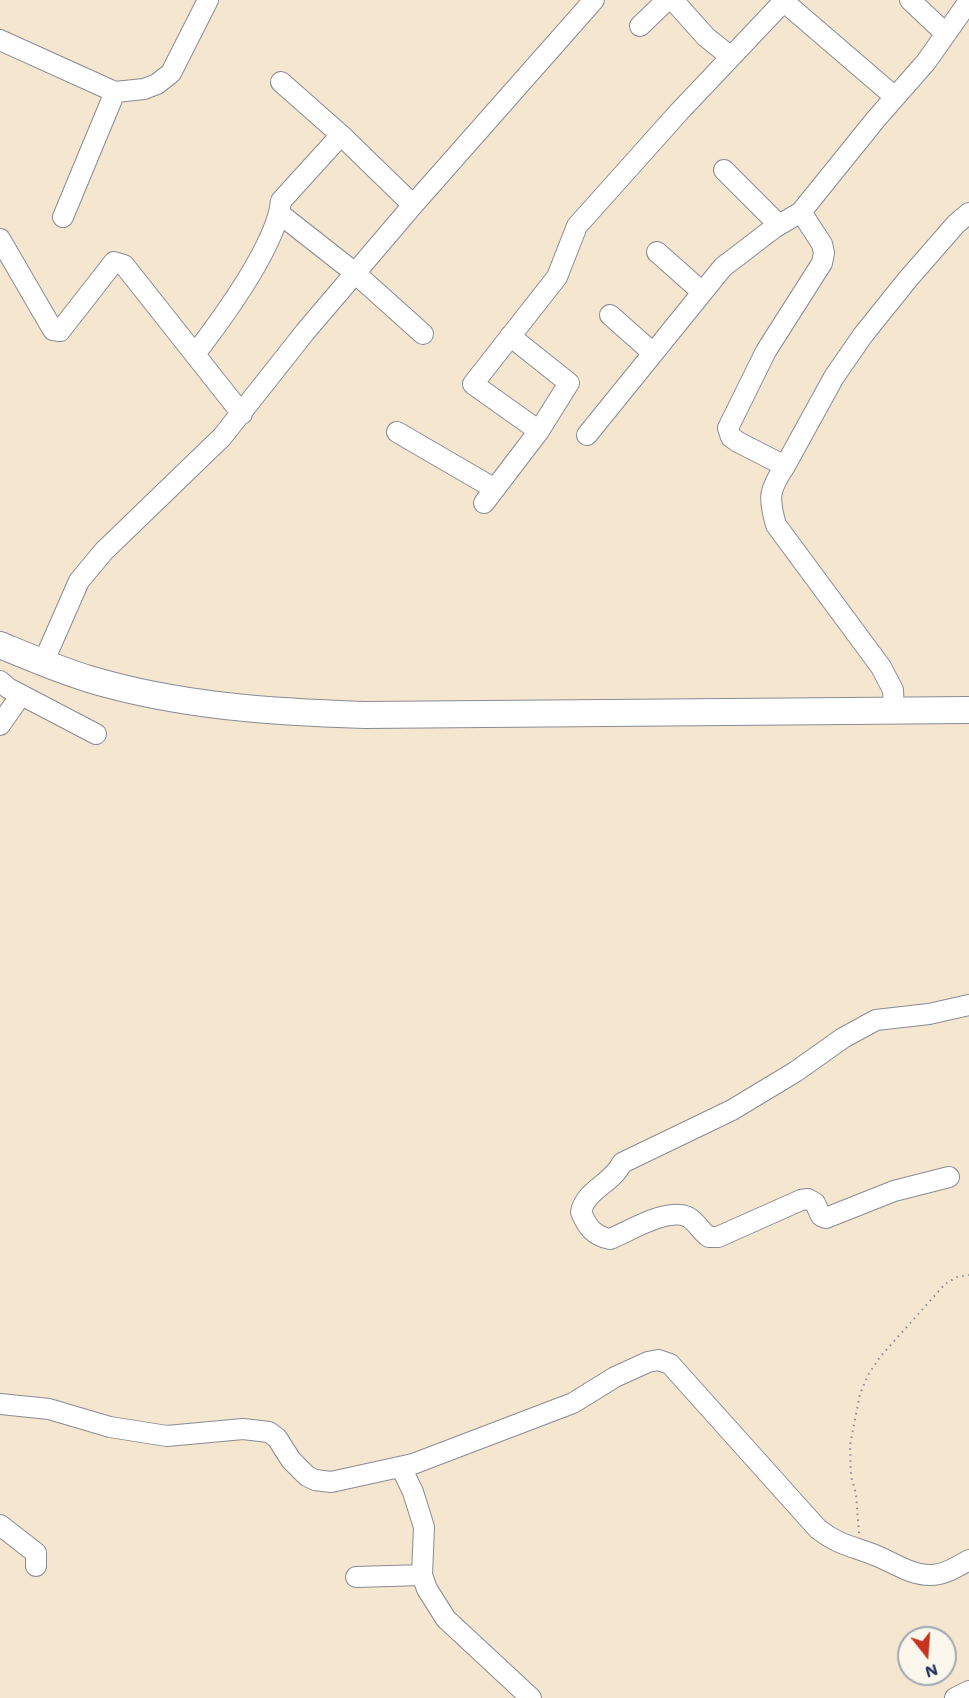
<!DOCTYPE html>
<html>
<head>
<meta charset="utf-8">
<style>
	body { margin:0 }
	#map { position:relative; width:969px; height:1698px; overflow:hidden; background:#f5e7cf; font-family:Mali,sans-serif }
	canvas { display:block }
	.north { position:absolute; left:897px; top:1626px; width:60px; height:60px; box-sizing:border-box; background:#fbf7ec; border:2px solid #a1a7b3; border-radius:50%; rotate:163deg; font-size:16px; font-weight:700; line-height:24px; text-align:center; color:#1b2f5e }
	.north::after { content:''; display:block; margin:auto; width:21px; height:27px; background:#c8321e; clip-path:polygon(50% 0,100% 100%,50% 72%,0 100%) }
</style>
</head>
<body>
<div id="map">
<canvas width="969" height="1698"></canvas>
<div class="north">N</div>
</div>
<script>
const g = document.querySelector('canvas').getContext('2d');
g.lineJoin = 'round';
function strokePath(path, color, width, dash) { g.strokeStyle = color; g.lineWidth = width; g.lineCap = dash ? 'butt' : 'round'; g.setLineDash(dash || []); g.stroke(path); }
const minor = new Path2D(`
	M673 0 706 37 731 57
	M782 0 895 97
	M910 0 946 34
	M640 26 667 0
	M0 40 115 92 144 89 157 84 171 73 208 0
	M281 82 341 135 413 205
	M724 170 779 225
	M801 212 822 244 824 253 822 263 766 351 728 428 731 437 738 442 785 466 834 377 863 335 908 279 956 224 969 213
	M280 214 355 273 423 334
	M63 217 115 92
	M0 239 53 330 60 331 114 262 124 265 242 414
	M657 252 702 292
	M610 315 653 353
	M195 354C222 319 277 244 281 201L341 135
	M539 431 473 384 557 277 577 226 679 112 785 0
	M397 432 495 489
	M587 435 723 267 774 228 801 212 876 119 926 62 969 1
	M785 466C769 490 768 497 776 525L881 667 893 690 894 710
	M484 503 539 431 569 383 510 336
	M43 663 79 581 104 551 222 437 305 332 413 205 594 0
	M0 681 8 688 96 734
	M0 725 21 695
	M949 1177 894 1191 826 1218 821 1216 815 1203 808 1199 801 1200 718 1237H709C701 1232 697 1222 688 1217 667 1207 630 1231 610 1239 594 1236 587 1227 581 1212 585 1190 613 1183 622 1163L732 1110 795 1072 843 1038 876 1020 929 1014 969 1005
	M0 1404 49 1409 110 1427 167 1436 243 1429 269 1432 277 1438 291 1460 307 1476 315 1480 331 1482 413 1464 573 1403 615 1377 648 1362 658 1360 670 1364 818 1529C840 1546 853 1546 877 1556 894 1563 911 1575 930 1575 944 1575 957 1567 969 1560
	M401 1467 413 1492 424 1527 422 1575 427 1589 446 1619 531 1698
	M0 1525 36 1553V1566
	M356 1577 422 1575
	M955 1698 969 1691`);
const major = new Path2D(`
	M0 645C29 657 59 670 89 679 179 706 272 712 365 715L969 710`);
strokePath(minor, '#888b96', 22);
strokePath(major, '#888b96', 28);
strokePath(new Path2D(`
	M859 1533 856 1494 851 1476 850 1445 860 1394 868 1375 880 1357 945 1284 957 1277 969 1275`), '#888b96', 2, [1.5, 4.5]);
strokePath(minor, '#fff', 20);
strokePath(major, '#fff', 26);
</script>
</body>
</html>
